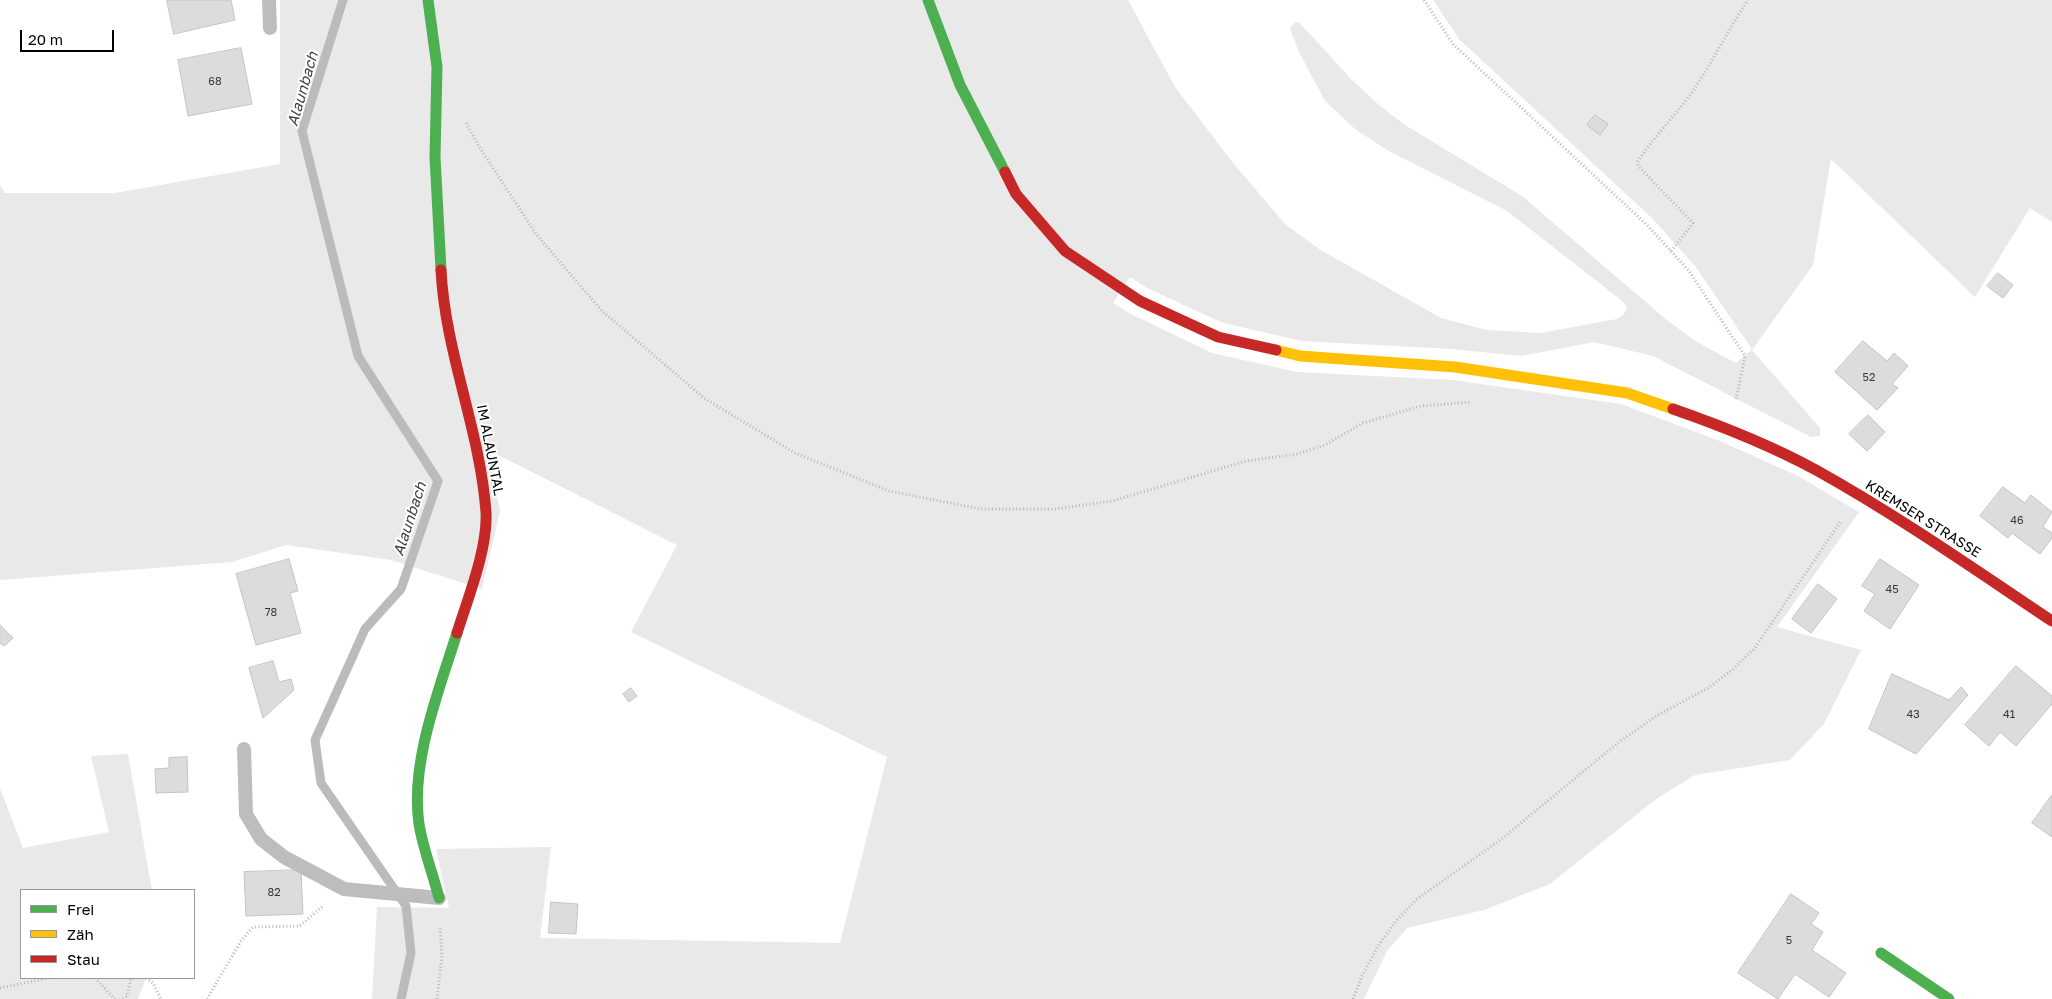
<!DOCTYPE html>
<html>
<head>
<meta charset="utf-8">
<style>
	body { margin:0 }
	#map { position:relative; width:2052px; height:999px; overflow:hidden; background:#fff; font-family:"Golos Text",sans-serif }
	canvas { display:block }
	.legend { position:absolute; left:20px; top:889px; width:175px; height:90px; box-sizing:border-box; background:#fff; border:1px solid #999; margin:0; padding:6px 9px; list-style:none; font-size:15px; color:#000 }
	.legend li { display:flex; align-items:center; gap:10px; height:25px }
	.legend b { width:25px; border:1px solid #999 }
	.scale { position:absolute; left:20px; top:30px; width:94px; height:22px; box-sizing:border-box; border:2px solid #000; border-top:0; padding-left:6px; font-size:15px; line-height:18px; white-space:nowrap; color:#000; -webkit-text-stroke:4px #fff; paint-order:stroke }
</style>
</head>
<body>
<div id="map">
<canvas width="2052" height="999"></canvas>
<ul class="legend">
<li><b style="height:6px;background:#4caf50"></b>Frei</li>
<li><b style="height:6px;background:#ffc107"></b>Zäh</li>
<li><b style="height:6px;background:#c62828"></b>Stau</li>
</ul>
<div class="scale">20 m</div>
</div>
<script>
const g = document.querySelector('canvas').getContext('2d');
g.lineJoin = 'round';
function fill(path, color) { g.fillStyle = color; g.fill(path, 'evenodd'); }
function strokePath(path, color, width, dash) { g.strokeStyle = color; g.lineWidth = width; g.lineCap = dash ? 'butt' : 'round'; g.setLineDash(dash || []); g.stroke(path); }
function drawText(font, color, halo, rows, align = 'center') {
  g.font = font + ' "Golos Text",sans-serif'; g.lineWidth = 4; g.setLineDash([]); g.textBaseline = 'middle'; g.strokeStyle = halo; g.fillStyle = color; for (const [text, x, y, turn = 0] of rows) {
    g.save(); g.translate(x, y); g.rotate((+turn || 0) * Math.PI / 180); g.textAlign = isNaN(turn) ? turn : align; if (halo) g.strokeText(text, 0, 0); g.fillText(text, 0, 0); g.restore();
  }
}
fill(new Path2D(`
	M280 0H1128L1175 87 1233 163 1285 224 1319 249 1441 318 1486 330 1541 333 1617 319 1624 314 1627 307 1621 300 1507 211 1387 150 1355 129 1325 101 1298 50 1290 29 1294 23 1299 22 1351 79 1379 105 1405 125 1522 196 1668 321 1697 342 1736 363 1752 349 1695 266 1653 219 1459 39 1433 0H2052V222L2030 208 1975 297 1831 159 1813 265 1752 350 1820 428V436L1811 437 1653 356 1594 342 1521 356 1452 349 1302 341 1223 323 1147 288 1130 277 1113 303 1131 314 1212 353 1297 372 1453 380 1621 404 1720 441 1798 476 1859 512 1777 627 1861 650 1824 724 1790 760 1695 775 1656 799 1550 884 1484 910 1407 928 1387 951 1364 999H372L377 907 449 908 436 849 551 847 540 938 840 943 887 757 631 632 677 545 488 450 500 511 482 589 391 560 286 545 232 562 0 580V185L5 193H115L280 164Z
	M128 754 152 890H21V978H146L138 999H0V788L23 848 109 832 91 756Z`), '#e9e9e9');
strokePath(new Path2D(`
	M343 0 302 131 358 356 438 481 401 589 365 629 315 740 321 783 406 906 411 953 401 999`), '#bbb', 9);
const building = new Path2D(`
	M167 0H231L235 20 174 34Z
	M241 48 252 104 188 116 178 60Z
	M1595 115 1608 124 1600 135 1587 125Z
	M1998 273 2013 285 2003 298 1987 286Z
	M1863 341 1887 361 1894 353 1908 366 1892 384 1898 388 1877 410 1835 372Z
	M1868 415 1885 432 1867 451 1849 434Z
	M2003 487 2025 503 2031 495 2052 512 2043 527 2052 533V538L2040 554 2012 533 2008 538 1980 516Z
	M289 559 298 591 290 593 301 633 256 645 236 574Z
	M1880 559 1919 585 1890 629 1864 611 1875 594 1862 586Z
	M1818 584 1837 599 1811 633 1792 619Z
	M0 625 13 638 4 646 0 643Z
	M273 661 279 682 291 679 294 690 263 718 249 668Z
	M2016 666 2052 696V704L2016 746 2000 732 1989 746 1965 725Z
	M1892 674 1949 700 1961 687 1968 695 1916 754 1869 729Z
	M631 688 637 696 629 702 623 694Z
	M187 757 188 792 156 793 155 769 169 768V758Z
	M2052 795V837L2032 823Z
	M301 870 303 914 246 916 244 872Z
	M1791 894 1819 913 1811 924 1823 932 1812 950 1846 973 1829 997 1795 974 1778 999 1738 973Z
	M551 902 578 904 576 934 549 933Z`);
fill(building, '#dcdcdc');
strokePath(building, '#c4c4c4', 1);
strokePath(new Path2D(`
	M1424 0 1453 44 1647 225 1671 251 1689 271 1745 356 1736 400
	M466 123 478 145 536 234 602 311 704 398 795 453 889 491 981 509H1055L1112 501 1246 461 1298 454 1325 445 1363 423 1421 406 1472 402
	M1671 251 1693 223 1638 166V161C1654 137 1674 117 1690 95 1712 64 1727 31 1748 0
	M95 978 115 999
	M146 978 153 983 161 999
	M0 988 49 978
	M123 999 127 996 131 979 134 978
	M207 999 241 941 253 927 300 926 324 905
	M437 999 442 956 440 926
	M1353 999 1362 976 1378 946 1396 921 1417 899 1499 841 1619 742 1656 716 1708 688 1732 670 1754 649 1841 521`), '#b8b8b8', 3, [1, 2.5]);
strokePath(new Path2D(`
	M269 0 270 28
	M244 749 246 814 261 839 284 857 344 889 439 898`), '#bdbdbd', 14);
strokePath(new Path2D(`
	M428 0 437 67 435 157 441 270
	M928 0 960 85 1005 172
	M439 898C433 874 423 849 419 824 410 763 439 690 457 633
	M1881 953 1949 999`), '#4caf50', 11);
strokePath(new Path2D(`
	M1276 350 1300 356 1455 367 1627 393 1673 409`), '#ffc107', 11);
strokePath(new Path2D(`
	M1005 172 1016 194 1065 251 1140 301 1218 337 1276 350
	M441 270C445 352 480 430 486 512 488 548 468 598 457 633
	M1673 409C1722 426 1770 445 1816 470 1897 515 1974 569 2052 621`), '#c62828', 11);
drawText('11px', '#373737', null, [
	["68",215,82],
	["52",1869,378],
	["46",2017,521],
	["45",1892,590],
	["78",271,613],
	["43",1913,715],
	["41",2009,715],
	["82",274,893],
	["5",1789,941]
]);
drawText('14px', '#000', '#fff', [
	["IM ALAUNTAL",490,450,79],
	["KREMSER STRASSE",1923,519,32]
]);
drawText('italic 15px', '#3f3f3f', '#fff', [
	["Alaunbach",303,89,-74],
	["Alaunbach",410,519,-72]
]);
</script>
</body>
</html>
